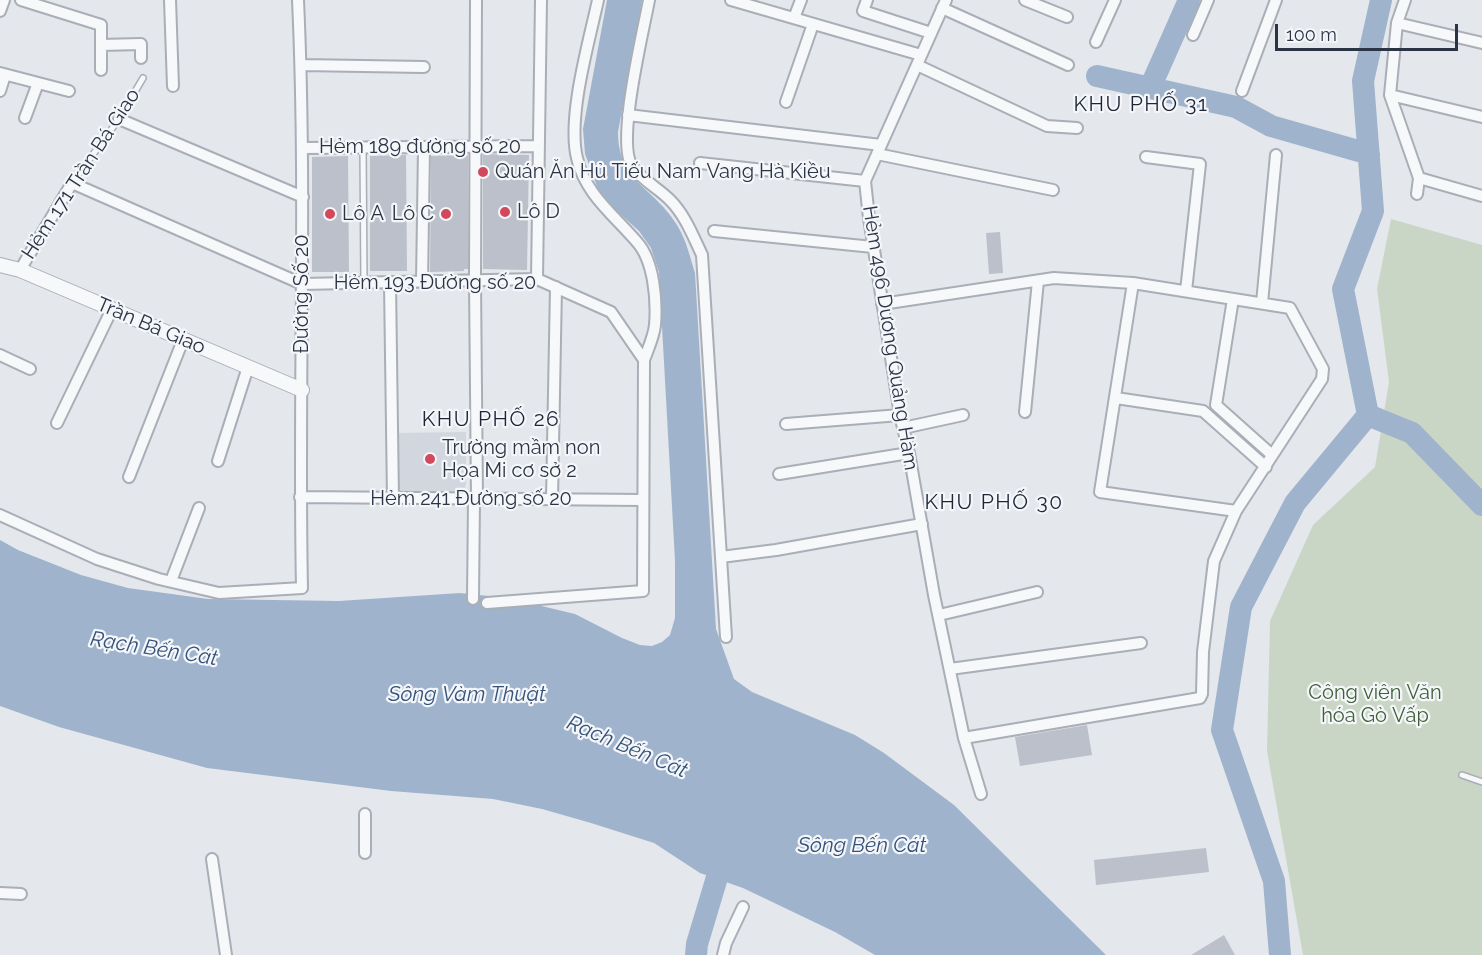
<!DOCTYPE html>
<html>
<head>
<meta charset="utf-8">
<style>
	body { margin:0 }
	#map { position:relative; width:1482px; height:955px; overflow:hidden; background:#e4e7ec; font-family:Raleway,sans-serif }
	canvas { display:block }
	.scale { position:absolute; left:1275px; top:24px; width:183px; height:27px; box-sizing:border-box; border:3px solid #2b3445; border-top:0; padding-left:8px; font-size:18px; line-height:21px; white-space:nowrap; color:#2b3445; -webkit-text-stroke:4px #f4f6f9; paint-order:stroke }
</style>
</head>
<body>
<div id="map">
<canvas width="1482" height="955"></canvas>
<div class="scale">100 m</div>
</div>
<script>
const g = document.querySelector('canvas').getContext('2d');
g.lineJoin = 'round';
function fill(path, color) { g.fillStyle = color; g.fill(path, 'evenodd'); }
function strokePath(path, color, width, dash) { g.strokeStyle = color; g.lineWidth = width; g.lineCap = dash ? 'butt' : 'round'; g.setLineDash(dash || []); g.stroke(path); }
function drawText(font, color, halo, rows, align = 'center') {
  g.font = font + ' Raleway,sans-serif'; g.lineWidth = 4.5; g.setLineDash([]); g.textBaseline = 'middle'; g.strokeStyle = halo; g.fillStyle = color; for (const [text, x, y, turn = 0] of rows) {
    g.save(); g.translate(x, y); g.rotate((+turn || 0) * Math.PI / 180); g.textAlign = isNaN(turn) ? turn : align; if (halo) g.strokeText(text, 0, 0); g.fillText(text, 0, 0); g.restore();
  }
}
fill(new Path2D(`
	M466 432V485L464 489 459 493 395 496V433Z`), '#d2d6de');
fill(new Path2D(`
	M1391 219 1482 245V955H1303L1267 751 1270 621 1313 525 1375 467 1389 382 1377 289Z`), '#c9d6c5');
fill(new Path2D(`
	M607 0H642L618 132C618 182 654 187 677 225 686 239 690 257 695 273L716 629 734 679 752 692 855 735 884 753 954 805 1106 955H875L835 932 743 888 700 873 654 843 591 823 542 809 493 799 391 791 207 768 59 727 0 706V540L18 550 81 575 128 588 208 599 339 601 460 593 508 598 575 614 622 638 640 645 652 646 662 642 670 635 675 618V561L659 272 651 248 639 231 609 204 598 189 585 154 583 129Z`), '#9fb4cc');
strokePath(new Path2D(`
	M1097 76 1236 107 1271 126 1369 154
	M1150 88 1189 0
	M1368 415 1343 289 1373 211 1363 81 1381 0
	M696 955 697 944 718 874 723 849
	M1280 955 1274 881 1222 730 1241 607 1295 503 1368 415 1412 433 1482 505`), '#9fb4cc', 22);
fill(new Path2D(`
	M483 154 529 155 527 270 483 269Z
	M406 155 407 271H370V156Z
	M468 155V269H464V271L430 272 431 156Z
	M348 156 349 272H312V157Z
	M1000 232 1003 273 989 274 986 233Z
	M1087 725 1092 755 1020 766 1015 737Z
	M1206 848 1209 872 1096 885 1094 860Z
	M1224 935 1235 955H1191Z`), '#bbc0ca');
const service = new Path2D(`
	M363 148 364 283
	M72 183 119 119 143 78
	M1462 775 1482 782`);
const minor = new Path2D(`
	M21 0 101 25V70
	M170 0 173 86
	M476 0 475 281 477 499
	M649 0C643 33 616 142 632 166 642 180 658 188 670 200 685 215 693 236 702 255L726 637
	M731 0 921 55
	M867 0 863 11 931 33
	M946 0 865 181 869 218 900 415 909 453 934 595 964 738 981 794
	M1025 0 1067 17
	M1405 0 1397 23 1390 95 1419 178 1417 194
	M942 8 1068 65
	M0 11 4 0
	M794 18 801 0
	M1397 23 1482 43
	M1193 35 1208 0
	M1096 42 1115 0
	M101 45 141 44V58
	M301 65 424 67
	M917 65 1047 126 1077 128
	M0 73 69 91
	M0 91 5 75
	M1242 91 1276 0
	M1390 95 1482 117
	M786 102 813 24
	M628 115 881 145
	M25 118 38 83
	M119 119 303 197
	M303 148 538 146
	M877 154 1053 190
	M1146 157 1200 164 1186 291
	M700 163 865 181
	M1419 178 1482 196
	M714 231 873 247
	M20 270 72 183 302 284 537 279 611 312 644 360
	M537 279 541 0
	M422 282 424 148
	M390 283 393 499
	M1133 283 1100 492 1236 511
	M1233 299 1216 405 1272 455
	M1262 303 1276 155
	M882 304 1054 278 1133 283 1290 308 1323 369 1322 379 1236 511 1214 561 1203 652 1202 694 1200 698 964 738
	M0 355 30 369
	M1116 398 1203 411 1266 467
	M1025 412 1038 281
	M57 423 112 309
	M786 424 900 415
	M903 428 963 415
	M218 461 248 367
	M779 474 909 453
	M129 477 183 340
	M300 497 642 500
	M552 499 556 287
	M0 515 97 559 159 579 219 593 302 588C298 392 307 196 298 0
	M721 557 776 550 922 524
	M171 581 199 508
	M473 599 474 499
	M487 603 643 591 644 360C648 349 654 336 655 325 657 300 654 261 637 242 614 215 585 194 577 158 567 117 589 42 598 0
	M939 615 1037 592
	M950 669 1141 643
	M365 853V814
	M212 859 226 955
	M0 893 21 894
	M723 955 726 943 743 907`);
const tertiary = new Path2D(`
	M0 265 20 270 302 390`);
strokePath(service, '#a9aeb7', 8);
strokePath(minor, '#a9aeb7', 14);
strokePath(tertiary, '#a9aeb7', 16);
strokePath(service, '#f7f8fa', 5);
strokePath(minor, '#f7f8fa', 10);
strokePath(tertiary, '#f7f8fa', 14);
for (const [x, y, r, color] of [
	[483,172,6,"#d1495b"],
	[505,212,6,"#d1495b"],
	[330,214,6,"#d1495b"],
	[446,214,6,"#d1495b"],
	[430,459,6,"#d1495b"]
]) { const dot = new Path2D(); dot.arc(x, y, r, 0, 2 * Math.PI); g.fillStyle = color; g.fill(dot); strokePath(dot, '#f4f6f9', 2); }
drawText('20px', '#2b3445', '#f4f6f9', [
	["Hẻm 189 đường số 20",420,147],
	["Hẻm 171 Trần Bá Giao",81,174,-57],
	["Hẻm 193 Đường số 20",435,283],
	["Đường Số 20",302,294,-90],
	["Trần Bá Giao",151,326,23],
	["Hẻm 496 Dương Quảng Hàm",890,338,81],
	["Hẻm 241 Đường số 20",471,499]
]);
drawText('20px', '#2b3445', '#f4f6f9', [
	["Quán Ăn Hủ Tiếu Nam Vang Hà Kiều",495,172],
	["Lô D",517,212],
	["Lô A",342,214],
	["Lô C",434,214,"right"],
	["Trường mầm non",442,448],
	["Họa Mi cơ sở 2",442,471]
], 'left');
drawText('20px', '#3f6138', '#f4f6f9', [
	["Công viên Văn",1375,693],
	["hóa Gò Vấp",1375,716]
]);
g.letterSpacing = '1.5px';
drawText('21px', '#1d2536', '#f4f6f9', [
	["KHU PHỐ 31",1141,105],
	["KHU PHỐ 26",491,420],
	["KHU PHỐ 30",994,503]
]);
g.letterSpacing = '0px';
drawText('italic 21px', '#34527a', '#f4f6f9', [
	["Rạch Bến Cát",154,649,9],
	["Sông Vàm Thuật",467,695],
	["Rạch Bến Cát",627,747,23],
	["Sông Bến Cát",862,846]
]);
</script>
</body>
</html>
